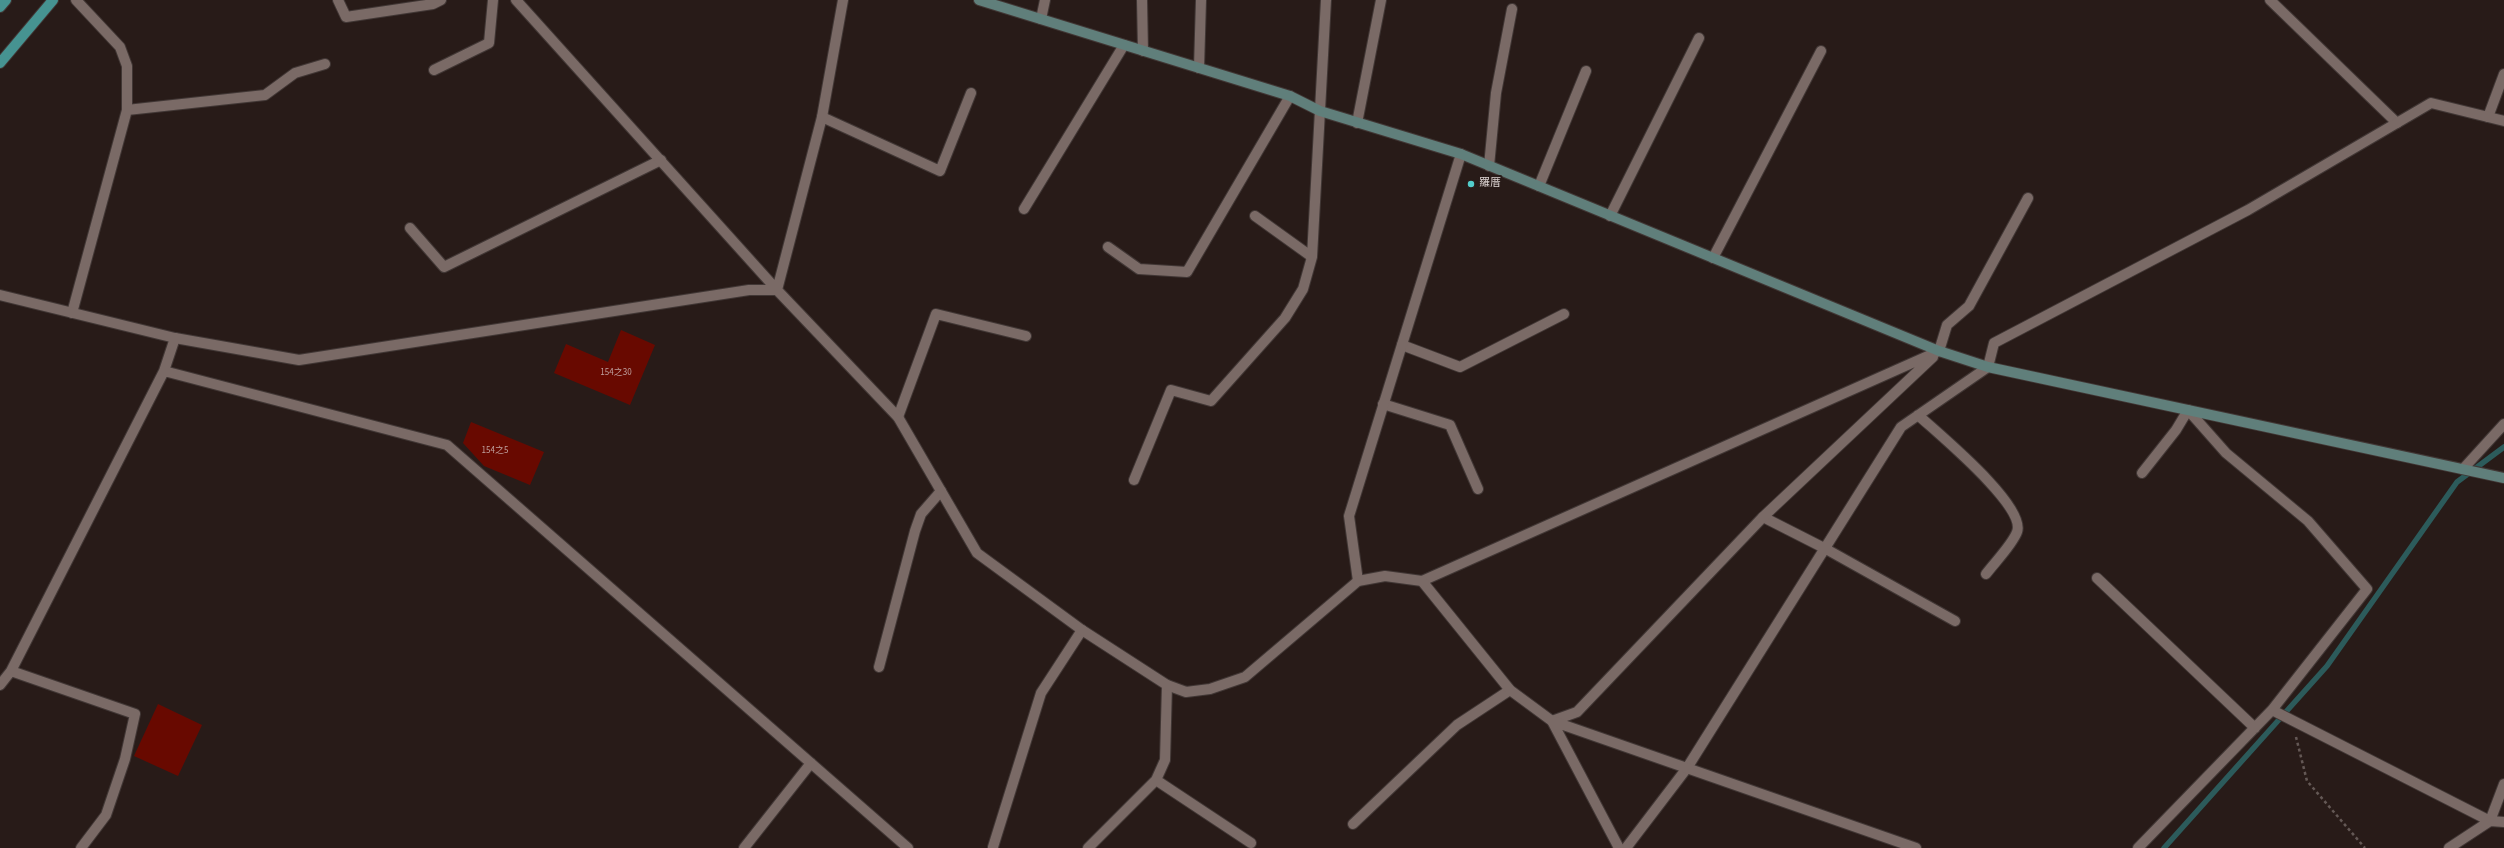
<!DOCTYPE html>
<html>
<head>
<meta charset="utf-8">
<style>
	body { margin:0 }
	canvas { display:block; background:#281b18 }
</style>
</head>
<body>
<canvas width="2504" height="848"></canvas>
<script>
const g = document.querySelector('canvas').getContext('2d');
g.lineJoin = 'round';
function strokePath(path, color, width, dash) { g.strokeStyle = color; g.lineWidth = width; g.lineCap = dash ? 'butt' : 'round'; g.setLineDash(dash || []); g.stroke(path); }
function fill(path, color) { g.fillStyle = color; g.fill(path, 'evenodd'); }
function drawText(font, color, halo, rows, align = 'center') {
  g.font = font + ' "Source Sans 3","Noto Sans TC",sans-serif'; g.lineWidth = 4; g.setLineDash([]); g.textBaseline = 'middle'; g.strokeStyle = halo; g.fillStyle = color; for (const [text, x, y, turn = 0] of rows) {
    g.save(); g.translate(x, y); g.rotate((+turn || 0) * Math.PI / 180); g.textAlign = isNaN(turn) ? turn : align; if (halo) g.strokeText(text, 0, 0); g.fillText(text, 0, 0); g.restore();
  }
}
strokePath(new Path2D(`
	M2164 848 2327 666 2457 482 2504 447`), '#2c5b5b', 5.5);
fill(new Path2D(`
	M621 330 655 345 630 405 554 373 566 344 608 362Z
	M471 422 544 452 530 485 484 466 463 443Z
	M158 704 202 725 178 776 134 756Z`), '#680900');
const service = new Path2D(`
	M338 0 346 17 433 4 441 0
	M1142 0 1143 51
	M2270 0 2397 123
	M1041 19 1045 0
	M1199 68 1201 0
	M434 70 489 43 493 0
	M127 110 265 95 295 73 325 64
	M822 117 940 171 971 93
	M2488 117 2504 74
	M1357 123 1381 0
	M1489 166 1496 93 1512 9
	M1539 186 1586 71
	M1024 209 1124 45
	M1255 216 1312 257
	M1610 216 1699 38
	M410 228 444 267 661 160
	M1108 247 1139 269 1187 272 1290 96
	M1713 258 1821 51
	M72 313 127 110V66L120 47 76 0
	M175 338 164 371 447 445 908 848
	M1402 345 1460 367 1564 314
	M1939 351 1947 325 1969 306 2028 198
	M1383 404 1450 425 1478 489
	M1918 415C1936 432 2027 506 2017 532 2012 545 1995 562 1986 574
	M898 417 936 314 1026 336
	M2463 469 2504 424
	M1134 480 1171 390 1211 401 1285 318 1303 289 1312 257 1326 0
	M1763 517 1826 549 1955 621
	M2097 578 2255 728
	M879 667 915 531 921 514 941 491
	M11 671 135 714 125 759 106 815 81 848
	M0 685 11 671 164 371
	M2272 710 2490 821 2504 822
	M1156 780 1251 843
	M1353 824 1457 725 1510 690
	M993 847 1041 693 1082 630
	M744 848 811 763
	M1088 848 1156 780 1165 760 1167 685
	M1626 848 1687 768 1901 427 1988 367
	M2138 848 2272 710 2367 589 2308 521 2226 453 2188 410 2176 430 2142 473
	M2449 848 2490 821 2504 784`);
const minor = new Path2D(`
	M1988 367 1994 343 2248 210 2431 103 2504 121
	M1358 581 1349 516 1461 154
	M1422 581 1939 351
	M1552 721 1577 712 1763 517 1933 357`);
const tertiary = new Path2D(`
	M516 0 777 290 898 417 977 553 1082 630 1167 685 1186 692 1210 689 1245 677 1358 581 1385 576 1422 581 1510 690 1552 721 1916 848
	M777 290 822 117 843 0
	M0 295 175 338 299 360 749 290H777
	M1552 721 1619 848`);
const secondary = new Path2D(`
	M979 0 1290 96 1320 111 1461 154 1939 351 1988 367 2504 478`);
const primary = new Path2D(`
	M0 7 6 0
	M0 63 53 0`);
strokePath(service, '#413735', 12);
strokePath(minor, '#413735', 12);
strokePath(tertiary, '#413735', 12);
strokePath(secondary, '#413735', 12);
strokePath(primary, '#413735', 12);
strokePath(new Path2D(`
	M2296 737 2307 781 2365 848`), '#645855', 2.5, [3, 3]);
strokePath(service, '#7a6a66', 10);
strokePath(minor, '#7a6a66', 10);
strokePath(tertiary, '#7a6a66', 10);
strokePath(secondary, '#607f7b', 10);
strokePath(primary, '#469391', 10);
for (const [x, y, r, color] of [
	[1471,184,4,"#53cdcb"]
]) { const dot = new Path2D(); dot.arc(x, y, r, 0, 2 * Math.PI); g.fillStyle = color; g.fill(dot); strokePath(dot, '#281b18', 1.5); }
drawText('9px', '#bfa09d', null, [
	["154之30",616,373],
	["154之5",495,451]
]);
drawText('11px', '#dcd3d1', '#281b18', [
	["羅厝",1479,184]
], 'left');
</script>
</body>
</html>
